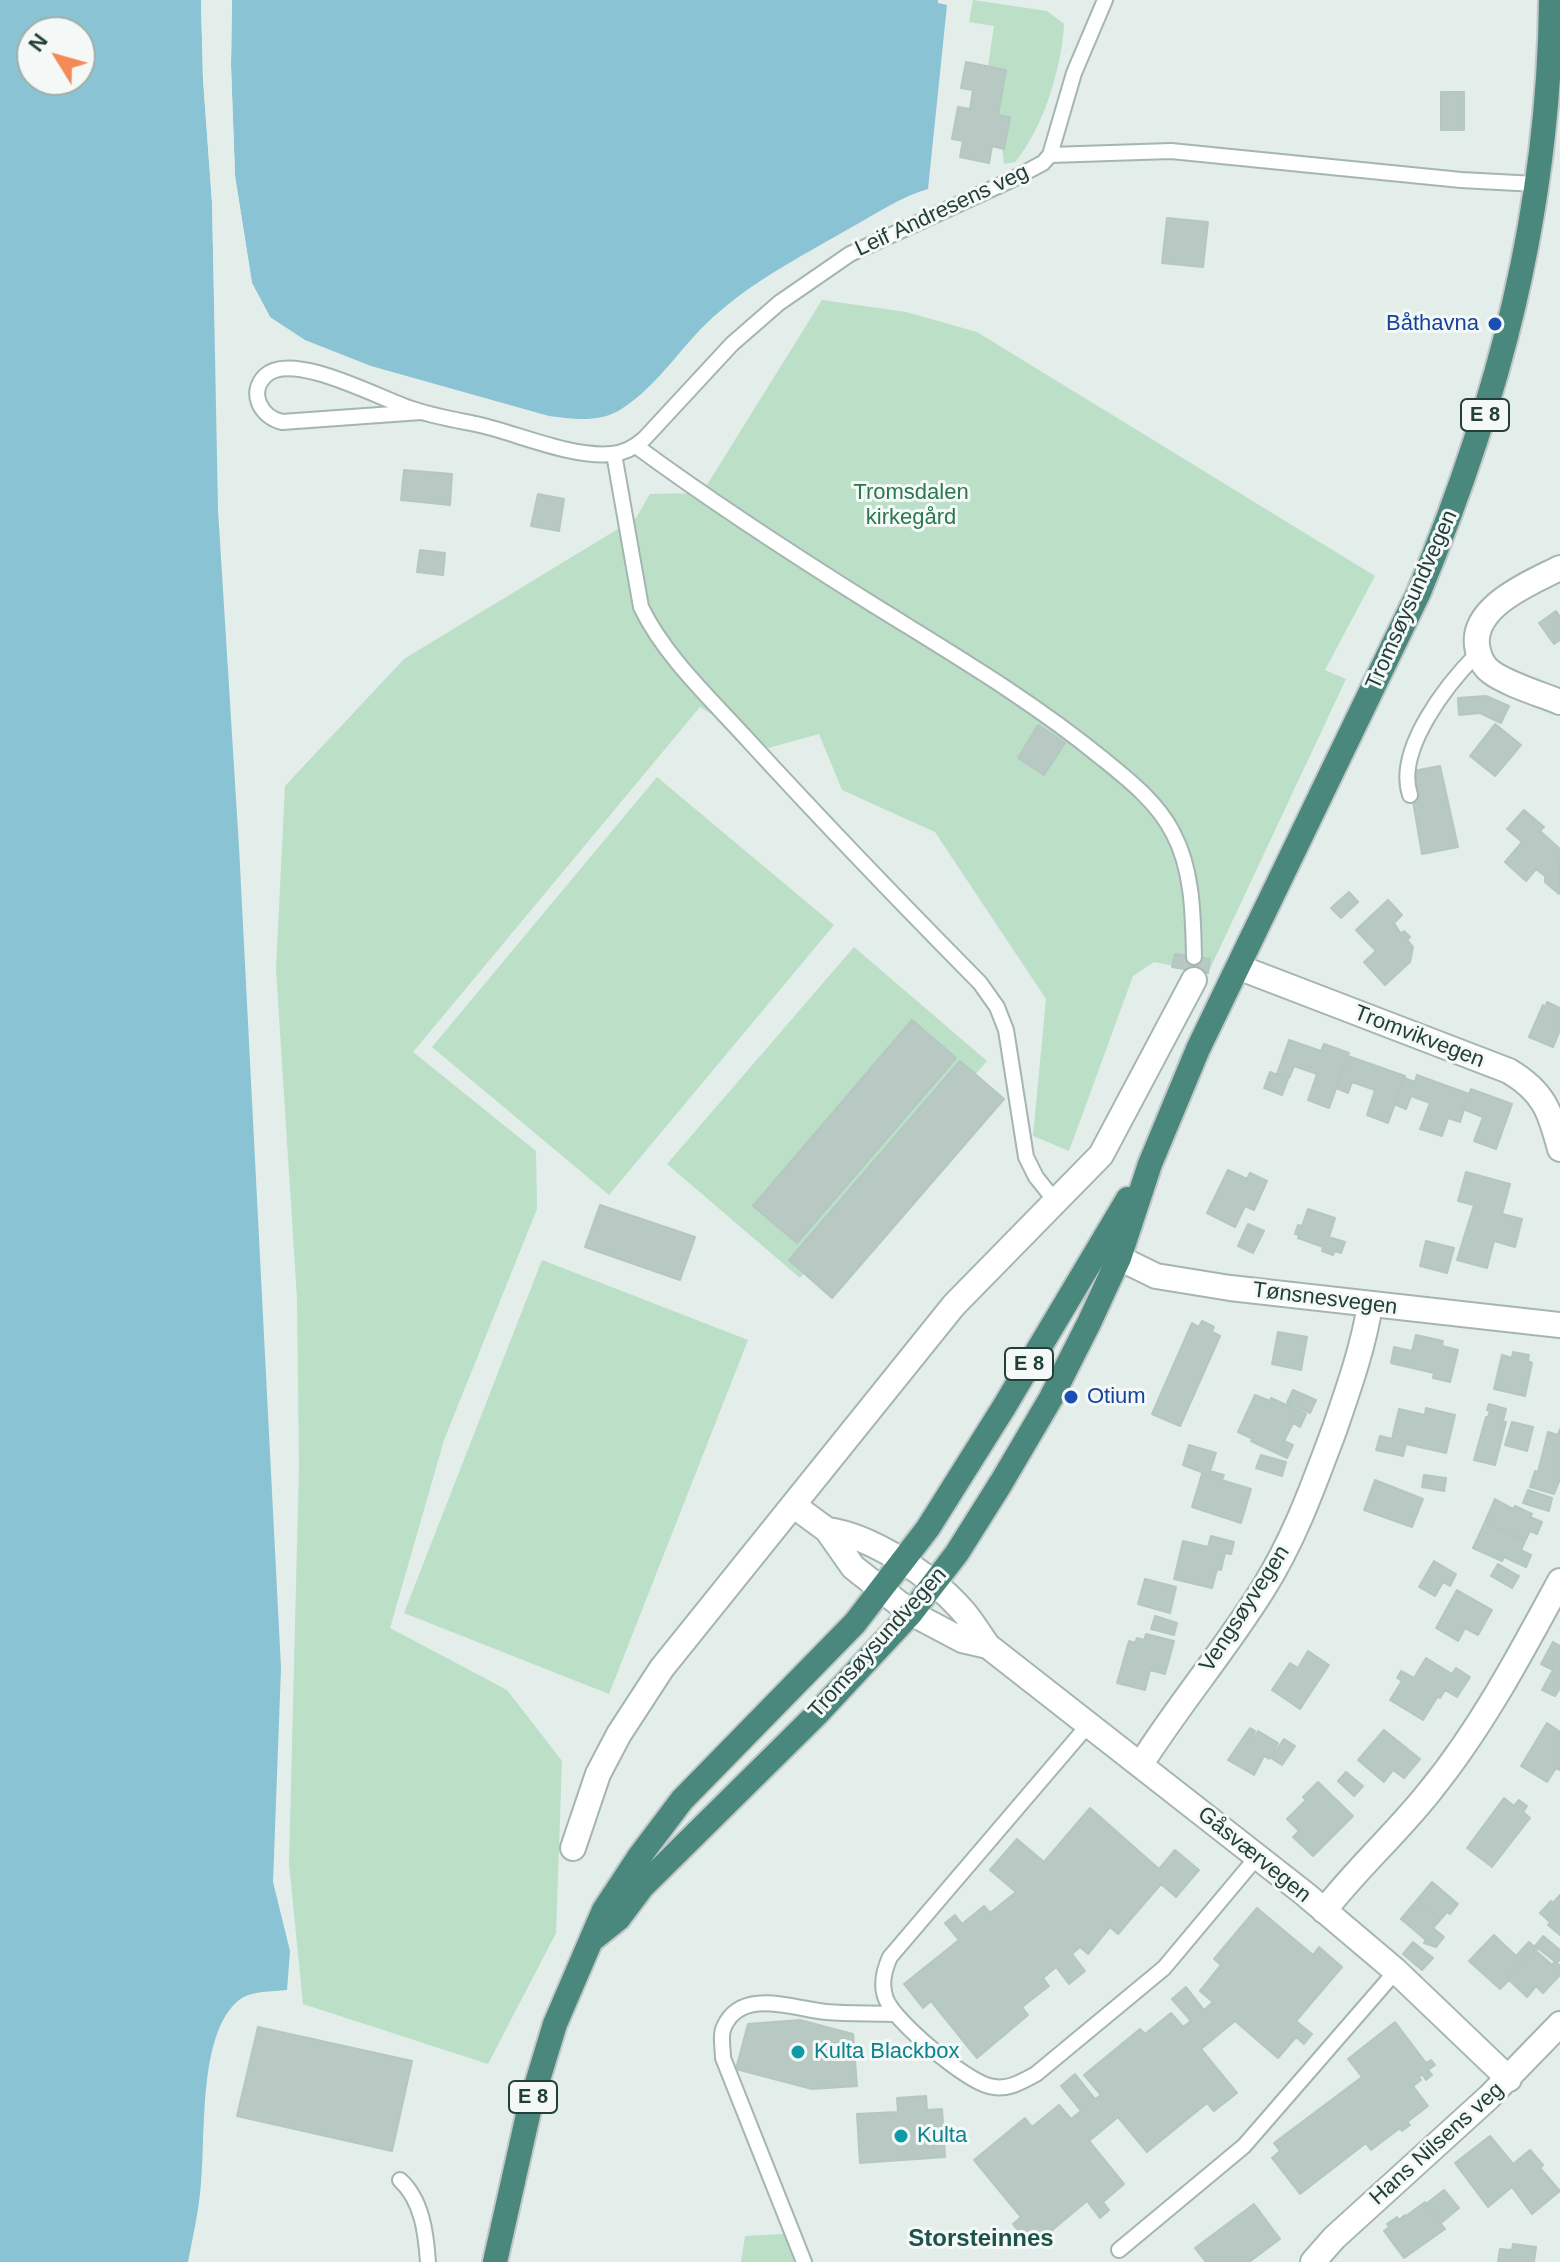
<!DOCTYPE html>
<html>
<head>
<meta charset="utf-8">
<style>
	body { margin:0 }
	#map { position:relative; width:1560px; height:2262px; overflow:hidden; background:#e3ede9; font-family:Helvetica,sans-serif }
	canvas { display:block }
	.north { position:absolute; left:16px; top:16px; width:80px; height:80px; box-sizing:border-box; background:#f4f9f7; border:2px solid #a0afab; border-radius:50%; rotate:307deg; font-size:22px; font-weight:700; line-height:32px; text-align:center; color:#223f39 }
	.north::after { content:''; display:block; margin:auto; width:28px; height:36px; background:#f58a59; clip-path:polygon(50% 0,100% 100%,50% 72%,0 100%) }
</style>
</head>
<body>
<div id="map">
<canvas width="1560" height="2262"></canvas>
<div class="north">N</div>
</div>
<script>
const g = document.querySelector('canvas').getContext('2d');
g.lineJoin = 'round';
function fill(path, color) { g.fillStyle = color; g.fill(path, 'evenodd'); }
function strokePath(path, color, width, dash) { g.strokeStyle = color; g.lineWidth = width; g.lineCap = dash ? 'butt' : 'round'; g.setLineDash(dash || []); g.stroke(path); }
function drawText(font, color, halo, rows, align = 'center') {
  g.font = font + ' Helvetica,sans-serif'; g.lineWidth = 6; g.setLineDash([]); g.textBaseline = 'middle'; g.strokeStyle = halo; g.fillStyle = color; for (const [text, x, y, turn = 0] of rows) {
    g.save(); g.translate(x, y); g.rotate((+turn || 0) * Math.PI / 180); g.textAlign = isNaN(turn) ? turn : align; if (halo) g.strokeText(text, 0, 0); g.fillText(text, 0, 0); g.restore();
  }
}
fill(new Path2D(`
	M973 0 1047 11 1064 24C1062 67 1043 129 1015 162L1004 164 1002 147 1008 117 997 114 1005 70 988 66 994 26 969 22Z
	M822 300 906 312 977 332 1375 576 1325 670 1346 679 1208 973 1154 962 1133 976 1069 1151 1033 1136 1046 999 935 832 842 790 819 734 768 748 700 707 413 1052 536 1151 537 1209 444 1440 390 1628 507 1690 562 1761 556 1933 488 2064 303 2004 289 1864 299 1467 297 1298 276 969 285 786 404 659 636 518 650 494 702 493Z
	M657 777 834 925 609 1195 432 1047Z
	M854 947 987 1061 800 1278 667 1164Z
	M542 1260 748 1340 609 1694 404 1613Z
	M785 2234 798 2262H741L745 2236Z`), '#bbdfc7');
fill(new Path2D(`
	M0 0H201L203 79 212 202 218 510 239 847 281 1668 273 1882 290 1951 287 1990C271 1992 253 1990 239 2000 198 2033 206 2133 201 2183 199 2210 193 2236 188 2262H0ZM32 32H80V80H32Z
	M232 0H938V3L947 5 928 189C901 197 877 213 852 227 807 253 758 278 719 312 683 342 660 385 620 410 598 423 572 419 549 416L371 366 305 340 270 317 252 283 235 176 231 65Z`), '#8ac3d3');
fill(new Path2D(`
	M201 0H205L207 79 216 202 218 332 215 333 212 202 203 79Z
	M228 0H232L231 65 235 176 252 283 270 317 266 318 248 284 231 176 227 65Z`), '#e3ede9');
const building = new Path2D(`
	M966 62 1006 70 998 115 1010 117 1004 149 992 146 989 163 960 157 963 141 952 139 958 107 970 109 973 90 961 88Z
	M1441 92H1464V130H1441Z
	M1167 218 1208 222 1203 267 1162 263Z
	M404 470 452 474 450 505 401 500Z
	M538 494 564 499 559 531 531 526Z
	M420 550 445 553 443 575 417 572Z
	M1556 611 1560 617V640L1554 644 1539 623Z
	M1486 696 1509 706 1501 723 1480 713 1459 715 1458 698Z
	M1495 724 1521 745 1495 776 1470 756Z
	M1038 725 1065 743 1044 775 1018 758Z
	M1440 766 1458 847 1422 854 1408 772Z
	M1524 810 1544 827 1540 831 1560 849 1559 894 1545 882V876L1536 869 1526 881 1505 862 1522 842 1507 829Z
	M1349 892 1358 902 1341 918 1331 908Z
	M1388 900 1402 915 1394 923 1401 934 1404 931 1410 937 1407 940 1413 947 1410 962 1385 985 1364 962 1376 951 1356 930Z
	M1175 954 1210 959 1208 973 1172 967Z
	M1547 1002 1560 1008V1030L1553 1047 1529 1037 1543 1005 1545 1007Z
	M912 1020 956 1058 797 1243 753 1206Z
	M1289 1040 1321 1051 1324 1044 1349 1053 1329 1108 1308 1100 1317 1074 1294 1066 1289 1078 1277 1074Z
	M1348 1056 1405 1076 1388 1123 1367 1115 1375 1090 1352 1082 1348 1093 1336 1088Z
	M960 1061 1004 1099 832 1298 789 1260Z
	M1270 1072 1288 1079 1282 1095 1264 1088Z
	M1417 1075 1469 1094 1460 1122 1448 1118 1442 1136 1420 1129 1430 1103 1411 1096 1406 1109 1394 1104 1404 1078 1415 1082Z
	M1471 1089 1512 1104 1496 1149 1474 1141 1483 1117 1463 1109Z
	M1228 1170 1247 1179 1250 1173 1267 1181 1254 1210 1245 1206 1235 1227 1207 1213Z
	M1466 1172 1510 1184 1502 1214 1522 1219 1515 1247 1494 1241 1487 1268 1457 1260 1474 1205 1458 1201Z
	M600 1205 695 1237 680 1280 585 1247Z
	M1308 1209 1335 1218 1329 1237 1345 1242 1341 1253 1335 1251 1333 1255 1322 1251 1323 1247 1298 1238 1299 1235 1295 1234 1298 1225 1302 1226Z
	M1248 1224 1264 1231 1253 1253 1238 1246Z
	M1426 1241 1454 1248 1447 1273 1420 1266Z
	M1202 1321 1214 1327 1212 1332 1220 1336 1180 1426 1152 1414 1192 1323 1199 1327Z
	M1278 1332 1307 1337 1301 1370 1272 1364Z
	M1416 1335 1443 1341 1442 1346 1458 1350 1450 1382 1433 1378 1434 1373 1391 1363 1394 1347 1412 1351Z
	M1513 1352 1529 1355 1528 1361 1532 1363 1525 1396 1494 1389 1502 1355 1512 1358Z
	M1293 1390 1316 1400 1310 1413 1287 1403Z
	M1255 1395 1270 1401 1271 1398 1306 1414 1300 1427 1293 1423 1284 1441 1293 1445 1287 1458 1251 1441 1253 1439 1238 1432Z
	M1489 1404 1506 1409 1503 1421 1506 1422 1495 1465 1474 1460 1486 1417H1488L1490 1411 1487 1410Z
	M1426 1408 1455 1415 1446 1453 1406 1444 1403 1456 1376 1450 1380 1436 1392 1439 1399 1409 1425 1415Z
	M1512 1422 1533 1427 1527 1451 1505 1445Z
	M1560 1429V1479L1554 1494 1530 1487 1535 1471 1538 1472 1548 1432 1558 1435Z
	M1189 1445 1216 1453 1210 1471 1224 1475 1222 1480 1183 1465Z
	M1261 1455 1286 1462 1282 1476 1256 1468Z
	M1202 1474 1251 1489 1241 1523 1192 1507Z
	M1424 1475 1446 1478 1444 1491 1422 1487Z
	M1375 1480 1423 1499 1412 1527 1364 1510Z
	M1528 1490 1552 1498 1549 1511 1523 1503Z
	M1495 1499 1513 1509 1515 1506 1532 1514 1530 1517 1542 1522 1537 1534 1530 1531 1525 1541 1485 1522Z
	M1485 1522 1525 1541 1521 1550 1531 1555 1526 1567 1504 1557 1502 1561 1473 1548Z
	M1211 1536 1234 1542 1231 1554 1225 1553 1221 1570 1217 1569 1212 1588 1174 1579 1183 1541 1208 1547Z
	M1434 1561 1456 1574 1450 1586 1443 1582 1435 1596 1419 1587Z
	M1498 1564 1519 1576 1512 1588 1491 1576Z
	M1145 1579 1176 1587 1170 1613 1138 1604Z
	M1457 1590 1492 1610 1478 1635 1465 1628 1458 1641 1436 1628Z
	M1155 1616 1177 1623 1174 1635 1151 1629Z
	M1146 1634 1174 1641 1165 1674 1150 1670 1145 1690 1117 1683 1129 1641 1135 1643 1137 1638 1144 1640Z
	M1553 1642 1560 1646V1688L1555 1696 1542 1690 1553 1670 1541 1664Z
	M1308 1651 1329 1665 1300 1709 1272 1690 1290 1663 1298 1668Z
	M1426 1658 1452 1674 1456 1668 1470 1677 1457 1697 1445 1690 1440 1698 1438 1696 1423 1720 1390 1700 1402 1681 1397 1678 1401 1671 1414 1678Z
	M1547 1723 1560 1732V1770L1556 1768 1547 1782 1521 1766Z
	M1250 1728 1255 1731 1252 1737 1254 1738 1258 1731 1278 1743 1269 1759 1264 1756 1254 1775 1228 1760Z
	M1384 1730 1420 1759 1404 1778 1393 1770 1384 1782 1358 1760Z
	M1284 1739 1295 1746 1282 1765 1271 1758Z
	M1346 1772 1363 1786 1354 1796 1338 1781Z
	M1318 1782 1353 1816 1313 1856 1293 1837 1299 1831 1287 1819 1306 1800 1303 1797Z
	M1504 1798 1514 1806 1519 1800 1527 1806 1523 1812 1530 1818 1492 1867 1467 1848Z
	M1090 1808 1159 1869 1175 1850 1199 1870 1176 1897 1161 1884 1118 1934 1110 1927 1088 1954 1080 1947 1072 1954 1085 1971 1069 1984 1056 1967 1043 1978 1049 1986 1022 2007 1028 2015 977 2058 931 2001 923 2008 904 1984 959 1940 945 1923 955 1915 962 1924 984 1906 990 1913 1016 1892 990 1870 1017 1839 1044 1862Z
	M1432 1882 1458 1904 1450 1914 1447 1912 1440 1920 1417 1900Z
	M1560 1895V1935L1548 1925 1550 1922 1540 1913 1551 1901 1553 1903Z
	M1417 1900 1440 1920 1433 1928 1444 1937 1436 1947 1424 1943 1426 1940 1401 1919Z
	M1257 1908 1313 1955 1319 1947 1342 1967 1296 2021 1312 2034 1304 2044 1296 2037 1278 2058 1235 2021 1201 2049 1237 2093 1214 2111 1207 2103 1147 2152 1118 2117 1089 2141 1124 2184 1103 2202 1109 2210 1100 2218 1087 2201 1032 2247 1013 2224 1021 2217 974 2160 1025 2118 1032 2127 1059 2105 1071 2119 1081 2111 1061 2086 1075 2074 1095 2099 1101 2095 1084 2075 1140 2029 1145 2034 1171 2013 1183 2027 1191 2021 1172 1999 1186 1987 1204 2010 1213 2002 1200 1991 1221 1965 1214 1959Z
	M1494 1935 1516 1956 1529 1942 1537 1949 1507 1978 1509 1980 1500 1989 1469 1961Z
	M1543 1936 1560 1950V1959L1557 1963 1535 1946Z
	M1413 1942 1433 1958 1422 1970 1403 1954Z
	M1535 1950 1552 1965 1555 1961 1560 1966V1975L1543 1993 1536 1986 1527 1997 1507 1978Z
	M800 2020 853 2034 857 2086 812 2089 736 2069 748 2024Z
	M1395 2022 1426 2063 1431 2060 1435 2065 1428 2070 1432 2075 1426 2080 1422 2074 1419 2077 1421 2080 1413 2086 1428 2106 1407 2122 1410 2125 1402 2131 1400 2128 1371 2150 1366 2143 1300 2194 1272 2158 1280 2151 1274 2143 1362 2077 1348 2059Z
	M258 2027 412 2061 392 2151 237 2116Z
	M926 2096 927 2110 942 2109 945 2157 860 2163 857 2114 898 2112 897 2098Z
	M1490 2136 1513 2164 1530 2150 1543 2165 1540 2168 1560 2191 1532 2214 1512 2187 1488 2207 1455 2163Z
	M1444 2190 1459 2208 1441 2223 1426 2204Z
	M1425 2202 1445 2229 1404 2258 1384 2231 1389 2227 1387 2224 1397 2217 1399 2220 1405 2215 1406 2216Z
	M1254 2204 1280 2239 1249 2262H1206L1195 2248Z
	M1513 2244 1536 2247 1534 2262H1498L1500 2249 1512 2250Z`);
fill(building, '#b8c8c3');
strokePath(building, '#b5c7c1', 2);
const service = new Path2D(`
	M1050 155 1074 73 1105 0
	M421 412 282 422C261 417 248 393 265 376 291 350 379 398 409 408 432 416 456 420 480 425 519 434 572 458 612 454 624 453 635 447 644 439L732 344 779 303 850 254 1009 181 1043 163 1050 155 1171 151 1461 180 1536 184
	M636 446C712 502 792 554 872 604 951 653 1031 700 1103 759 1129 780 1158 803 1173 833 1193 870 1193 916 1194 957
	M614 454 641 607C665 657 711 699 748 740 824 823 901 903 980 983L997 1007 1006 1030 1026 1157 1036 1177 1056 1202
	M1410 795C1395 750 1447 684 1478 653
	M1089 1724 890 1957C884 1970 880 1984 886 1999 895 2022 965 2080 989 2086 1007 2091 1021 2082 1036 2074L1164 1968 1257 1857
	M400 2180C422 2200 426 2233 428 2262
	M1119 2250 1244 2146 1396 1971
	M804 2262 723 2058C723 2049 720 2035 724 2027 741 1987 795 2009 826 2012 849 2014 872 2013 895 2014`);
const minor = new Path2D(`
	M1560 568C1530 583 1467 608 1478 651 1480 659 1484 667 1491 672 1507 684 1540 694 1560 702
	M1238 967 1509 1071C1544 1092 1550 1111 1560 1149
	M1098 1253 1119 1258 1156 1276 1230 1288 1560 1325
	M793 1505 827 1530 853 1567 911 1613 962 1640 988 1646
	M827 1530C872 1536 932 1576 962 1610 972 1621 979 1634 988 1646L1305 1894 1396 1971 1509 2079
	M1141 1764C1179 1704 1225 1650 1263 1589 1295 1538 1314 1484 1335 1428 1349 1387 1363 1348 1370 1305
	M573 1848 598 1774 619 1734 662 1668 954 1305 1101 1155 1194 980
	M1324 1911C1357 1868 1397 1833 1430 1791 1482 1727 1521 1653 1560 1581
	M1313 2262 1334 2238 1489 2097 1560 2024`);
const trunk = new Path2D(`
	M593 1939 618 1919 642 1887 816 1715 911 1613 957 1553 1001 1483 1051 1398 1089 1323 1119 1258 1150 1164 1198 1049 1419 592C1499 400 1549 210 1551 0
	M495 2262 530 2106 555 2024 604 1910 639 1857 682 1800 855 1623 928 1528 1004 1407 1128 1199`);
strokePath(service, '#a5b5b1', 18);
strokePath(minor, '#a5b5b1', 28);
strokePath(trunk, '#c1c9c8', 28);
strokePath(service, '#fff', 14);
strokePath(minor, '#fff', 24);
strokePath(trunk, '#4a887e', 24);
for (const [x, y, r, color] of [
	[1495,324,8,"#1a4fb4"],
	[1071,1397,8,"#1a4fb4"],
	[798,2052,8,"#0f9aa8"],
	[901,2136,8,"#0f9aa8"]
]) { const dot = new Path2D(); dot.arc(x, y, r, 0, 2 * Math.PI); g.fillStyle = color; g.fill(dot); strokePath(dot, '#f4f9f7', 3); }
for (const [x, y, w] of [
	[1485,415,48],
	[1029,1364,48],
	[533,2097,48]
]) { const box = new Path2D(); box.roundRect(x - w / 2, y - 16, w, 32, 6); g.fillStyle = '#f4f9f7'; g.fill(box); strokePath(box, '#223f39', 2); }
drawText('bold 20px', '#223f39', null, [
	["E 8",1485,415],
	["E 8",1029,1364],
	["E 8",533,2097]
]);
drawText('22px', '#223f39', '#f4f9f7', [
	["Leif Andresens veg",942,211,-25],
	["Tromsøysundvegen",1412,600,-66],
	["Tromvikvegen",1419,1037,21],
	["Tønsnesvegen",1325,1299,7],
	["Vengsøyvegen",1245,1609,-57],
	["Tromsøysundvegen",878,1643,-48],
	["Gåsværvegen",1254,1855,39],
	["Hans Nilsens veg",1437,2144,-42]
]);
drawText('22px', '#164399', '#f4f9f7', [
	["Båthavna",1479,324],
	["Otium",1087,1397,"left"]
], 'right');
drawText('22px', '#2b774e', '#f4f9f7', [
	["Tromsdalen",911,493],
	["kirkegård",911,518]
]);
drawText('22px', '#0d838f', '#f4f9f7', [
	["Kulta Blackbox",814,2052],
	["Kulta",917,2136]
], 'left');
drawText('bold 24px', '#1d5249', '#f4f9f7', [
	["Storsteinnes",981,2239]
]);
</script>
</body>
</html>
